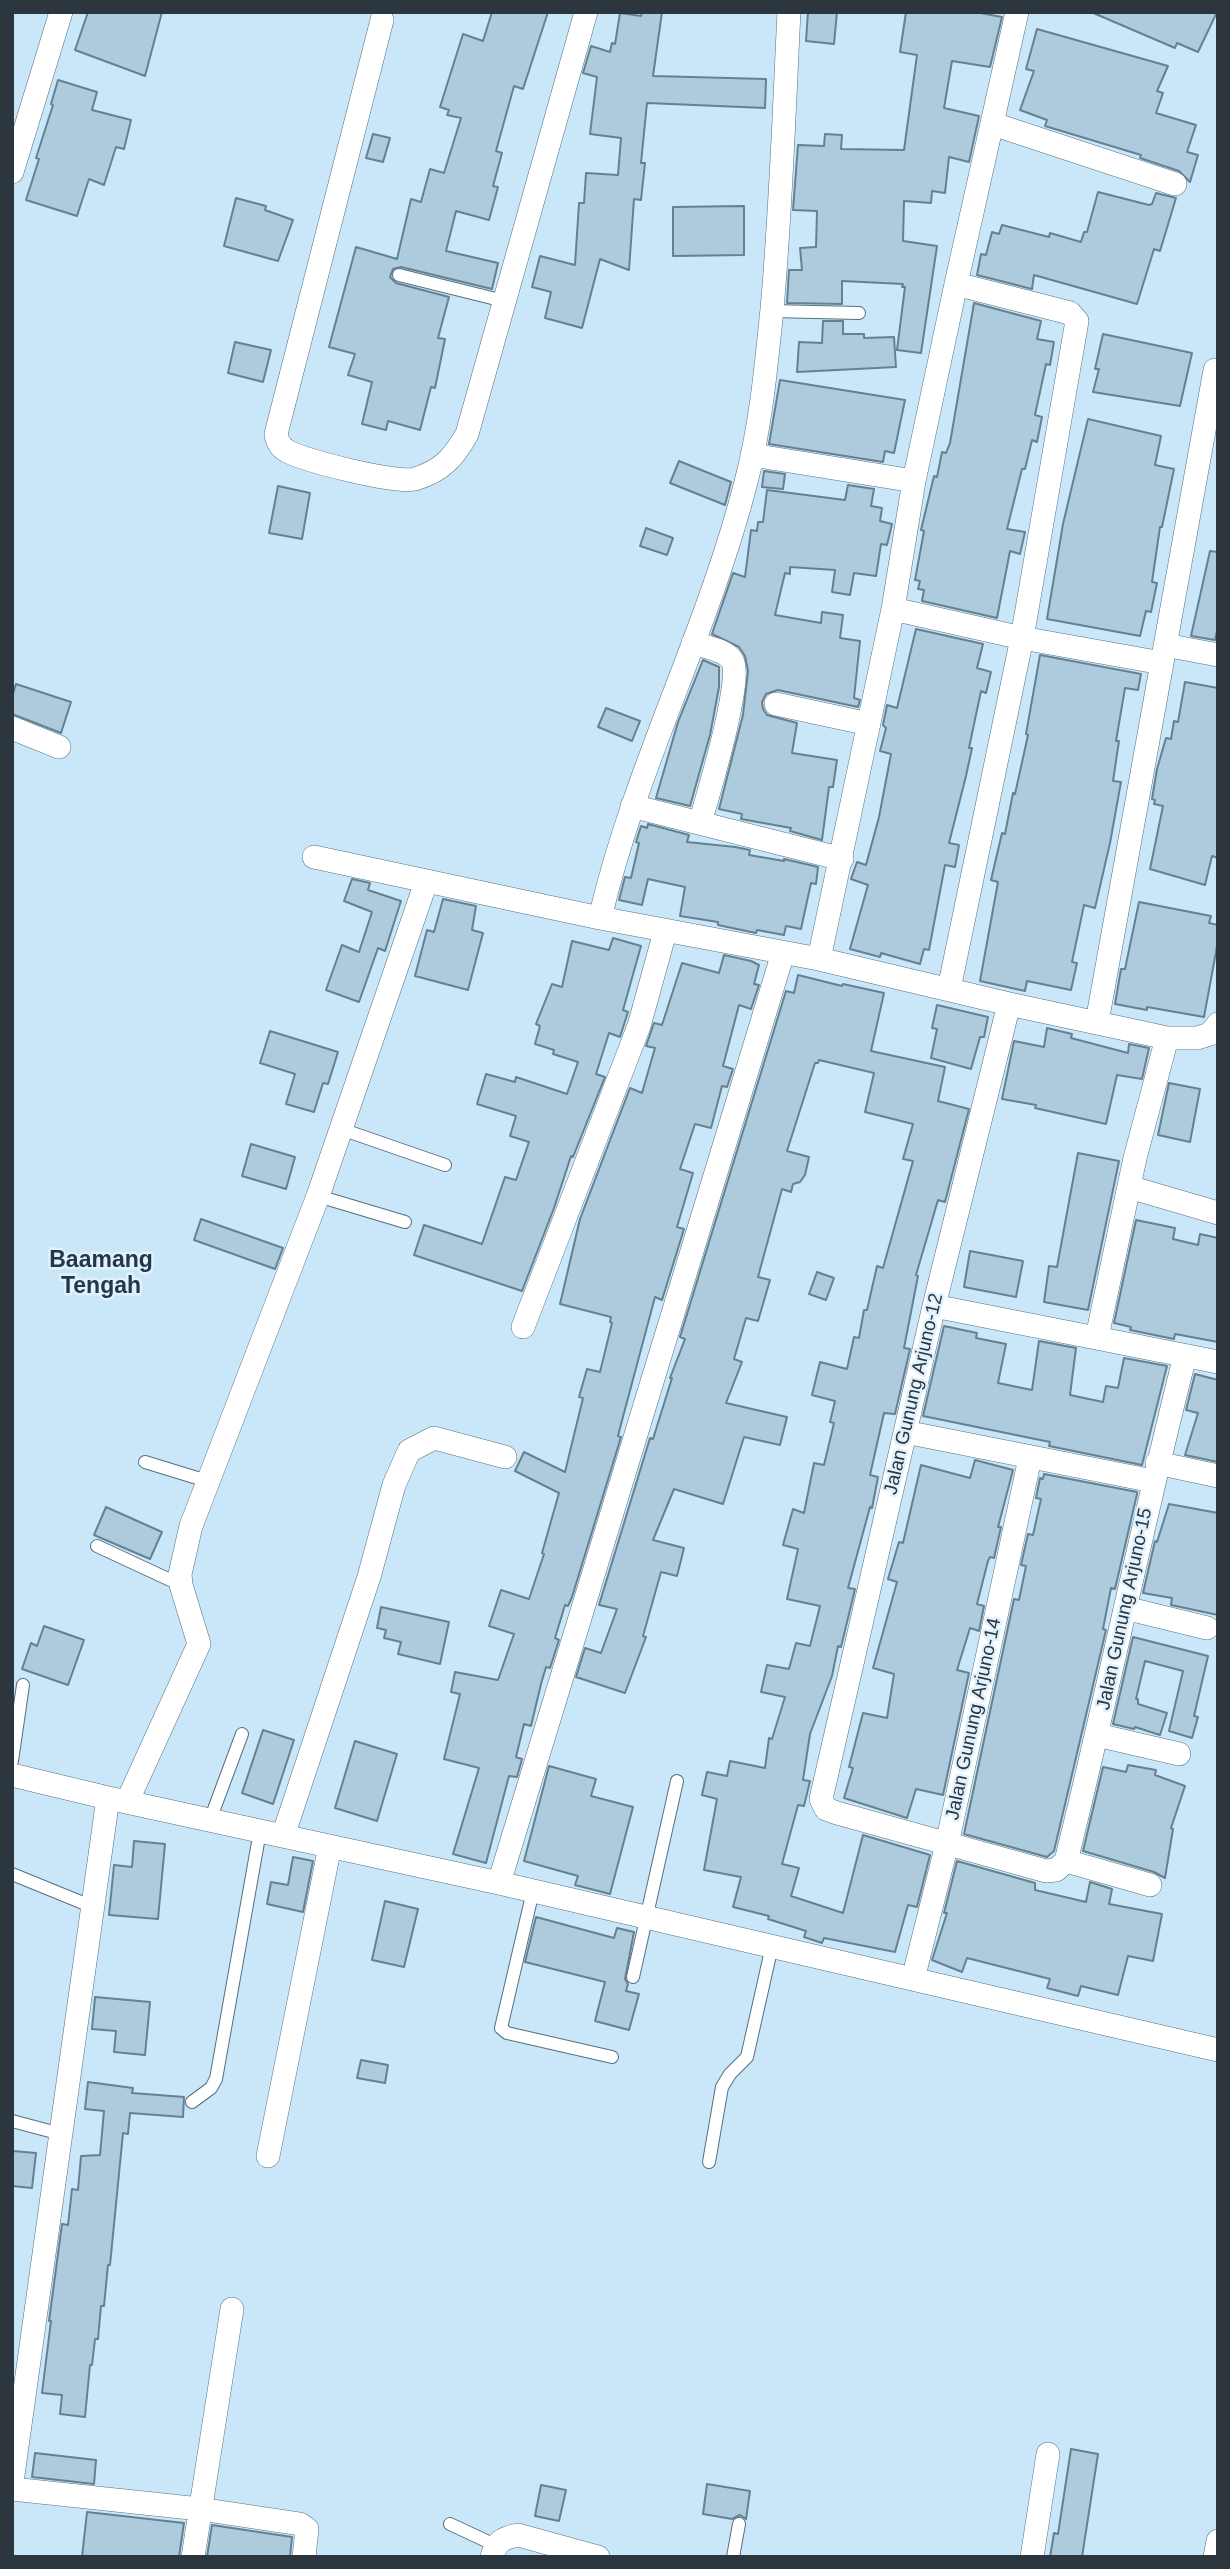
<!DOCTYPE html>
<html>
<head>
<meta charset="utf-8">
<style>
	body { margin:0 }
	#map { position:relative; width:1230px; height:2569px; overflow:hidden; background:#cae7fa; font-family:Helvetica,sans-serif }
	canvas { display:block }
	.frame { position:absolute; inset:0; border:14px solid #2b363e; pointer-events:none }
</style>
</head>
<body>
<div id="map">
<canvas width="1230" height="2569"></canvas>
<div class="frame"></div>
</div>
<script>
const g = document.querySelector('canvas').getContext('2d');
g.lineJoin = 'round';
function fill(path, color) { g.fillStyle = color; g.fill(path, 'evenodd'); }
function strokePath(path, color, width, dash) { g.strokeStyle = color; g.lineWidth = width; g.lineCap = dash ? 'butt' : 'round'; g.setLineDash(dash || []); g.stroke(path); }
function drawText(font, color, halo, rows, align = 'center') {
  g.font = font + ' Helvetica,sans-serif'; g.lineWidth = 5; g.setLineDash([]); g.textBaseline = 'middle'; g.strokeStyle = halo; g.fillStyle = color; for (const [text, x, y, turn = 0] of rows) {
    g.save(); g.translate(x, y); g.rotate((+turn || 0) * Math.PI / 180); g.textAlign = isNaN(turn) ? turn : align; if (halo) g.strokeText(text, 0, 0); g.fillText(text, 0, 0); g.restore();
  }
}
const building = new Path2D(`
	M88 12H162L145 76 75 50Z
	M492 12H548L523 89 514 86 496 151 502 153 493 186 498 187 489 220 456 211 446 251 498 263 492 289 401 267 393 269 390 277 396 283 449 297 438 338 445 339 435 388 431 387 420 430 388 421 386 430 362 424 372 382 348 375 355 354 329 347 356 247 397 259 411 199 421 202 430 169 444 173 461 118 447 115 449 110 440 107 463 34 483 41Z
	M642 12H662L653 76 766 79 765 108 647 103 641 163H645L641 200 634 199 629 270 600 259 582 328 545 318 551 292 532 287 540 256 575 265 579 203H584L586 173 618 175 621 138 590 134 597 77 583 73 591 46 610 52 612 43 615 44 620 13 641 16Z
	M808 12H837L834 44 806 41Z
	M906 12H975L1002 17 990 67 952 61 944 108 979 116 969 162 949 157 945 193 932 191 931 203 904 201 903 241 937 246 921 353 897 350 905 287H902L903 284 842 281V304L787 303 789 270H802L800 248 816 247 817 211 793 210 798 145 824 146 825 134 842 135 841 149 904 150 917 55 900 52Z
	M1091 12H1217L1198 52 1177 43 1175 48Z
	M1037 29 1168 66 1157 91 1163 93 1156 113 1196 125 1187 152 1198 155 1190 182 1179 171 1140 158 1141 155 1045 126 1047 120 1020 110 1034 71 1026 69Z
	M58 80 97 92 92 110 131 120 124 149 116 147 104 185 89 179 77 216 26 200 39 159 36 158 53 105 51 104Z
	M373 134 390 138 383 162 366 158Z
	M1098 192 1149 205 1152 204 1156 193 1176 198 1160 251 1154 249 1137 304 1034 275 1032 289 977 275 981 254 986 255 992 232 999 234 1002 225 1049 237 1050 233 1081 242 1084 232H1087Z
	M236 198 266 206 265 210 293 220 278 261 224 246Z
	M744 206V255L673 256V207Z
	M974 303 1041 321 1037 339 1054 342 1050 365 1046 364 1035 415 1042 417 1037 442 1032 440 1025 469H1022L1007 529 1025 532 1020 554 1010 551 997 618 922 601 924 590 918 589 920 581 915 580 924 531 921 530 934 476 937 477 942 452 946 453 950 443Z
	M823 321H843V334H864V338L894 337 896 367 797 372 799 342 822 343Z
	M1103 334 1192 353 1180 406 1093 392 1099 369H1095Z
	M235 342 271 350 263 382 228 373Z
	M780 380 905 400 894 453 885 451 883 462 769 444Z
	M1088 419 1161 436 1155 465 1174 469 1162 527H1160L1152 582 1157 583 1151 612 1146 611 1140 636 1047 619 1063 524Z
	M679 461 731 482 725 505 670 483Z
	M764 471 785 474 783 489 762 487Z
	M848 485 874 489 871 506 882 508 880 521 892 524 887 545 881 544 876 576 854 573 850 595 832 592 835 570 790 567V574L785 573 775 615 821 623 822 612 843 615 840 638 860 641 854 698 860 700 858 707 778 690 766 694 762 702 763 709 767 715 797 723 792 753 837 760 833 787H829L822 840 790 831 791 828 741 819 742 814 719 809 743 715 748 671 745 656 739 647 712 634 733 573 745 577 751 530 757 531 758 522H763L767 490 845 500Z
	M278 486 310 493 302 539 269 533Z
	M646 528 673 538 667 555 640 546Z
	M1210 551 1218 552V626L1215 640 1191 636Z
	M916 629 983 644 977 668 991 672 986 693 981 691 969 748H972L966 776 949 843 959 845 955 867 945 865 929 950 924 949 920 964 881 953 880 957 850 949 868 885 851 879 857 862 866 865 879 817 891 754 880 751 886 728 883 725 887 705 897 708Z
	M1040 655 1141 674 1138 690 1125 688 1116 741H1119L1113 781 1121 782 1110 843 1095 908 1084 905 1072 962 1077 963 1071 990 1027 981 1025 991 980 981 998 882 991 880 1002 833 1005 834 1013 793 1015 794 1028 735 1026 734Z
	M703 660 719 667V687L710 735 690 806 656 798 678 722Z
	M1185 682 1218 688V858L1212 856 1205 885 1150 869 1163 806 1154 804 1155 800 1152 799 1157 769 1166 738 1171 739 1174 721 1178 722Z
	M16 684 71 702 61 733 12 714V697Z
	M606 708 640 721 632 741 598 727Z
	M648 824 689 835 687 842 735 847 750 850 749 855 784 861V859L818 867 816 884 811 883 801 929 786 926 784 935 757 930 756 933 718 925V922L680 916 685 887 648 879 642 905 619 900 625 877 631 878 639 843 636 842 641 826 647 828Z
	M352 879 370 883 368 890 401 901 385 951 378 948 359 1002 326 990 342 945 359 952 372 912 344 901Z
	M443 899 476 906 472 930 483 933 468 990 415 976 427 930 434 932Z
	M1139 902 1211 916 1209 923 1218 925V941L1204 1017 1147 1007V1010L1115 1004 1121 969H1125Z
	M613 938 641 946 623 1010 628 1012 620 1037 609 1033 596 1074 605 1077 573 1157 571 1156 554 1208 522 1291 414 1255 424 1225 482 1244 505 1177 516 1180 529 1142 510 1136 516 1116 477 1104 486 1074 515 1082 516 1077 567 1094 578 1062 553 1054 554 1050 535 1044 540 1026 536 1024 552 984 562 987 572 941 609 950Z
	M724 955 751 961 759 965 754 984 759 985 751 1009 739 1005 723 1066 733 1069 727 1087 722 1086 711 1128 695 1124 680 1169 693 1173 677 1227 684 1229 662 1300 655 1297 620 1428 618 1436 621 1437 572 1597 568 1606 565 1605 555 1638 559 1640 550 1668 546 1667 541 1684 531 1726 524 1724 516 1757 522 1759 517 1777 509 1776 486 1863 453 1854 479 1768 444 1759 460 1694 451 1692 455 1672 498 1680 514 1634 489 1626 501 1590 529 1599 544 1554 542 1553 559 1493 515 1471 524 1452 565 1472 583 1398 579 1397 587 1369 600 1372 612 1323 610 1322 611 1317 560 1304 580 1219 630 1088 642 1093 655 1048 646 1046 654 1023 662 1025 682 963 719 973Z
	M798 975 842 986 843 984 884 993 871 1051 945 1067 938 1101 969 1109 945 1202 938 1200 916 1275 918 1276 904 1348 910 1349 895 1414 884 1413 870 1475 878 1477 872 1508 870 1507 848 1588 855 1589 841 1647 838 1646 832 1676 810 1734 803 1780 810 1781 804 1806 798 1805 782 1864 799 1868 791 1896 843 1913 863 1835 930 1855 917 1907 908 1905 895 1952 824 1938 822 1943 804 1937 806 1931 768 1919 769 1916 733 1907 741 1877 704 1870 717 1799 702 1795 707 1772 727 1776 730 1761 765 1768 769 1738 772 1739 785 1697 761 1692 767 1665 789 1669 796 1643 810 1646 820 1606 787 1599 798 1549 783 1545 793 1509 804 1513 814 1463 824 1465 834 1423 830 1422 835 1401 812 1395 820 1362 847 1369 854 1337 859 1338 864 1310H867L877 1266 883 1268 913 1161 903 1159 913 1124 865 1112 874 1073 819 1060 818 1063H815L787 1151 809 1157 805 1175 800 1182 793 1184 791 1192 782 1189 758 1277 770 1280 758 1321 746 1318 734 1359 742 1362 726 1403 787 1417 780 1445 744 1437 723 1504 674 1489 653 1540 684 1548 677 1576 661 1572 643 1636 646 1637 625 1693 576 1677 585 1648 601 1653 617 1609 599 1605 650 1438 653 1439 672 1378H670L685 1339 680 1337 786 991 794 993Z
	M937 1005 988 1017 984 1037H980L971 1069 931 1058 937 1029 932 1028Z
	M1047 1028 1072 1034 1071 1038 1128 1053 1129 1044 1149 1048 1142 1079 1117 1075 1106 1124 1035 1108 1036 1105 1002 1099 1014 1041 1044 1047Z
	M270 1031 338 1052 328 1084 323 1083 314 1112 286 1104 295 1074 260 1063Z
	M1169 1083 1200 1089 1190 1142 1158 1135Z
	M251 1144 295 1157 286 1189 242 1176Z
	M1078 1153 1119 1161 1088 1310 1044 1302 1049 1266 1057 1267Z
	M201 1219 283 1248 275 1269 194 1240Z
	M1136 1220 1175 1228 1173 1239 1198 1245 1200 1234 1218 1238V1342L1175 1334 1174 1339 1130 1330 1131 1327 1114 1323Z
	M970 1251 1023 1261 1016 1297 964 1287Z
	M817 1272 834 1278 826 1300 809 1294Z
	M944 1326 977 1333 976 1338 1006 1344 998 1383 1032 1390 1039 1341 1076 1348 1070 1395 1103 1402 1106 1386 1118 1388 1124 1358 1167 1366 1142 1465 1049 1446 1050 1442 923 1416Z
	M1195 1374 1218 1380V1462L1185 1455 1198 1413 1186 1410Z
	M975 1460 1013 1470 998 1527H1001L994 1558 990 1557 988 1561 977 1604 984 1606 979 1631 970 1628 957 1670 969 1673 943 1795 916 1789 907 1818 844 1798 853 1768 849 1767 863 1713 887 1718 894 1674 873 1668 897 1582 888 1579 899 1542 903 1543 921 1465 970 1478Z
	M1044 1474 1137 1492V1494L1115 1589 1111 1588 1103 1629 1106 1630 1054 1851 1047 1857 964 1834 1014 1599 1019 1600 1026 1566 1021 1565 1028 1534 1033 1535 1041 1499 1036 1498 1040 1478 1043 1479Z
	M1169 1504 1218 1513V1615L1171 1605 1172 1598 1143 1593 1155 1541 1157 1542Z
	M106 1507 162 1532 150 1559 94 1535Z
	M381 1607 449 1622 440 1664 398 1654 401 1642 384 1638 386 1630 377 1628Z
	M44 1626 84 1640 68 1685 22 1669 31 1643 37 1646Z
	M1133 1637 1208 1656 1194 1716 1198 1717 1192 1738 1169 1731 1183 1671 1145 1661 1136 1699H1138V1704L1167 1713 1160 1735 1135 1727 1134 1729 1113 1724Z
	M263 1730 294 1740 273 1804 242 1793Z
	M355 1741 397 1754 377 1821 335 1808Z
	M1128 1765 1156 1770 1155 1775 1185 1786 1171 1828 1173 1829 1165 1878 1154 1872 1083 1851 1103 1767 1126 1772Z
	M549 1766 596 1779 591 1796 633 1807 610 1894 575 1885 578 1876 524 1861Z
	M134 1841 165 1844 158 1919 109 1915 114 1865 132 1867Z
	M293 1857 313 1861 303 1912 267 1904 271 1882 288 1885Z
	M957 1861 1035 1883V1890L1086 1902 1090 1882 1112 1889 1109 1904 1162 1914 1153 1961 1128 1956 1118 1995 1081 1986 1078 1996 1047 1988 1050 1979 967 1958 962 1972 932 1960 947 1913H944Z
	M385 1901 418 1909 404 1967 372 1960Z
	M536 1917 614 1938 617 1928 634 1932 625 1979 628 1984 626 1991 639 1994 629 2030 595 2021 605 1982 525 1962Z
	M95 1997 150 2002 145 2055 114 2052 116 2031 92 2029Z
	M361 2060 388 2065 385 2083 357 2078Z
	M88 2082 133 2088 132 2093 184 2097 183 2117 130 2113 128 2134 123 2133 110 2265H108L104 2306H101L98 2339H95L92 2365H90L85 2417 60 2414 62 2395 42 2393 51 2321H49L62 2224 68 2225 72 2189 78 2190 81 2156 100 2155 104 2111 85 2109Z
	M13 2151 36 2153 32 2188 12 2186Z
	M1071 2449 1098 2454 1082 2557H1050L1054 2533 1058 2534Z
	M35 2453 96 2460 94 2484 32 2477Z
	M707 2484 750 2491 746 2519 740 2515 732 2519 703 2514Z
	M541 2485 566 2490 559 2521 535 2516Z
	M87 2512 184 2523 179 2557H82Z
	M212 2525 292 2537 290 2557H207Z`);
fill(building, '#aecbde');
strokePath(building, '#658091', 2);
const lane = new Path2D(`
	M399 275 504 301
	M771 311 859 313
	M341 1129 445 1165
	M318 1196 405 1222
	M145 1462 207 1481
	M97 1546 181 1585
	M12 1761 23 1685
	M210 1820 242 1734
	M12 1874 93 1907
	M533 1891 501 2028 507 2033 612 2057
	M633 1977 677 1781
	M192 2102 211 2088 216 2079 260 1831
	M12 2121 61 2134
	M709 2162 722 2087 730 2074 747 2057 772 1946
	M450 2524 495 2545
	M733 2557 739 2524`);
const street = new Path2D(`
	M382 20 276 434C277 441 280 447 287 451 306 461 396 484 415 479 442 471 454 457 467 434L586 12
	M993 124 1175 184
	M12 172 61 12
	M752 455 914 481
	M893 609 1022 638 1162 663
	M693 643C704 647 724 649 732 660 744 677 707 798 700 823
	M1165 645 1218 655
	M776 704 869 724
	M12 728 59 747
	M632 806 842 859
	M314 857 600 918 819 959 1009 1004 1167 1038H1197L1210 1034 1218 1024
	M600 918C635 768 708 631 746 482 761 425 766 367 772 309 781 210 784 111 789 12
	M819 959 893 609 914 481 956 284 1017 12
	M949 989 1022 638 1077 321 1070 313 956 284
	M1009 1004 934 1306 821 1799 826 1809 837 1813 1046 1871 1056 1870 1066 1861
	M1097 1022 1215 370
	M1129 1187 1218 1213
	M934 1306 1218 1362
	M523 1327 639 1026 665 932
	M1097 1337 1135 1158 1167 1038
	M905 1432 1153 1481
	M1157 1463 1218 1476
	M1125 1608 1207 1628
	M1097 1735 1179 1754
	M12 1775 108 1798 499 1883 1218 2050
	M127 1802 199 1644 181 1585 180 1574 191 1526 318 1196 426 882
	M283 1836 369 1577 394 1485 409 1451 434 1438 505 1457
	M1066 1861C1108 1693 1142 1524 1185 1356
	M1066 1861 1150 1885
	M499 1883 783 953
	M913 1979 947 1844 1030 1458
	M268 2156 330 1846
	M12 2482 108 1798
	M12 2489 200 2509 300 2524 307 2529 304 2557
	M193 2557 232 2309
	M492 2557C496 2542 502 2538 518 2535L598 2557
	M1032 2557 1048 2454
	M1215 2557 1218 2541`);
strokePath(lane, '#567081', 14);
strokePath(street, '#567081', 24);
strokePath(lane, '#fff', 12);
strokePath(street, '#fff', 23);
drawText('19px', '#2b363e', '#e1f2fe', [
	["Jalan Gunung Arjuno-12",914,1394,-77],
	["Jalan Gunung Arjuno-15",1125,1609,-78],
	["Jalan Gunung Arjuno-14",974,1719,-78]
]);
drawText('bold 23px', '#203848', '#e1f2fe', [
	["Baamang",101,1261],
	["Tengah",101,1287]
]);
</script>
</body>
</html>
